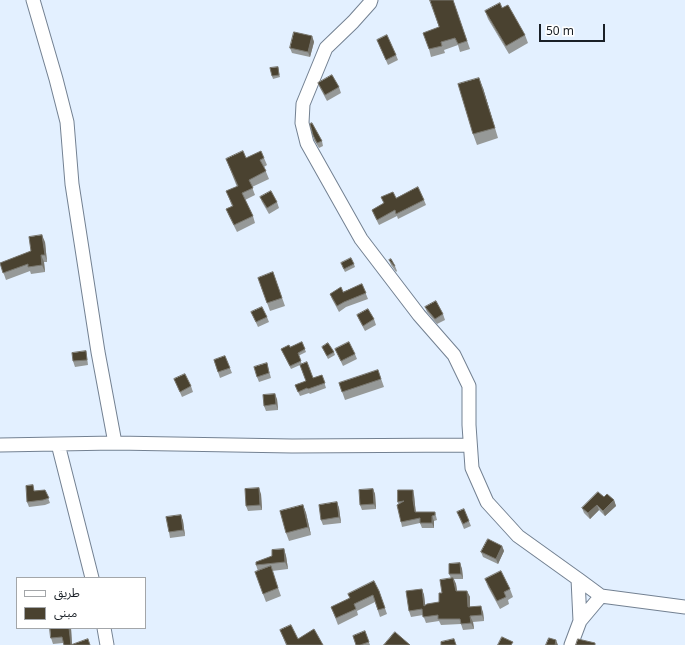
<!DOCTYPE html>
<html>
<head>
<meta charset="utf-8">
<style>
	body { margin:0 }
	#map { position:relative; width:685px; height:645px; overflow:hidden; background:#e3f0ff; font-family:"Noto Sans","Noto Sans Arabic",sans-serif }
	canvas { display:block }
	.legend { position:absolute; left:16px; top:577px; width:130px; height:52px; box-sizing:border-box; background:#fff; border:1px solid #a3a6a9; margin:0; padding:5px 7px; list-style:none; font-size:12px; color:#1a2027 }
	.legend li { display:flex; align-items:center; gap:8px; height:20px }
	.legend b { width:20px; border:1px solid #a3a6a9 }
	.scale { position:absolute; left:539px; top:24px; width:66px; height:18px; box-sizing:border-box; border:2px solid #1a2027; border-top:0; padding-left:5px; font-size:12px; line-height:14px; white-space:nowrap; color:#1a2027; -webkit-text-stroke:3px #fff; paint-order:stroke }
</style>
</head>
<body>
<div id="map">
<canvas width="685" height="645"></canvas>
<ul class="legend">
<li><b style="height:5px;background:#fff"></b>طريق</li>
<li><b style="height:11px;background:#4a4230"></b>مبنى</li>
</ul>
<div class="scale">50 m</div>
</div>
<script>
const g = document.querySelector('canvas').getContext('2d');
g.lineJoin = 'round';
function strokePath(path, color, width, dash) { g.strokeStyle = color; g.lineWidth = width; g.lineCap = dash ? 'butt' : 'round'; g.setLineDash(dash || []); g.stroke(path); }
function fill(path, color) { g.fillStyle = color; g.fill(path, 'evenodd'); }
const minor = new Path2D(`
	M33 0 56 79 67 122 72 184 98 352 115 443 292 446 470 445
	M371 0 370 3 353 22 326 48 303 104 302 123 307 143 361 239 419 315 454 355 469 386V425L472 468 487 502 518 536 578 579
	M58 444 92 578
	M0 445 115 443
	M601 596 685 607
	M104 628 107 645
	M571 645 580 621 601 596 578 579 580 621`);
strokePath(minor, '#738192', 15);
strokePath(minor, '#fff', 13);
fill(new Path2D(`
	M453 0 470 49 460 52 458 45 444 50 445 53 431 57 429 49Z
	M502 8 525 35 528 43 509 54 488 19 485 11Z
	M312 36 314 42 310 57 292 53 290 48Z
	M377 40 396 55 398 60 388 65Z
	M278 67 280 77 273 79 272 76Z
	M318 83 339 87 341 93 327 101 320 88Z
	M483 88 498 138 477 145 473 134Z
	M313 135 322 141 323 146 319 148 314 140Z
	M246 158H264L267 165 264 167 269 179 252 187 255 195 245 200 253 216 255 223 237 232 229 216 226 209 232 206 226 191 237 187 226 159Z
	M260 197 277 202 279 208 269 214 262 202Z
	M381 197 396 198 424 200 426 205 398 219 397 216 379 225 374 215 372 210 384 203Z
	M45 242 47 262H44L45 272 31 274 30 271 6 280 0 263 31 251Z
	M389 260 395 266 397 271 396 272 391 265Z
	M354 264 355 267 345 272 342 266Z
	M273 272 285 306 270 311 258 278Z
	M362 284 368 299 346 307 339 312 332 299 330 294 343 292Z
	M425 307 443 314 445 320 437 324 427 312Z
	M251 312 267 317 269 322 258 327Z
	M357 315 374 319 376 325 365 331 359 320Z
	M302 342 306 352 298 356 302 364 313 378 322 375 326 388 310 394 309 393 300 396 295 385 306 381 300 365 291 369 281 349 290 347Z
	M322 347 334 352 335 355 328 359Z
	M335 349 355 354 357 359 343 366Z
	M86 351 87 357 88 365 75 367 73 361Z
	M225 356 232 373 220 378 214 360Z
	M267 363 271 378 259 382 257 377Z
	M378 370 384 387 345 400 339 383Z
	M174 379 191 386 193 392 182 397Z
	M277 399 278 410 266 411 264 406Z
	M373 489 375 494 376 509 362 510 360 505Z
	M45 490 50 503 45 505 29 507 27 502 35 491Z
	M261 494 262 510 248 511 246 506Z
	M414 495 415 505 416 512H435L437 520 434 521V528H422L420 523 402 527 401 522 398 502Z
	M604 497 614 500 616 506 605 516 599 510 590 519 584 513 582 508Z
	M337 502 339 508 341 523 323 525 321 520Z
	M303 505 306 513 311 535 289 541 286 533Z
	M457 512 469 521 471 526 464 529Z
	M181 515 183 521 185 536 170 538 169 532Z
	M502 546 504 551 498 564 483 557 481 552Z
	M284 549 286 556 288 569 272 571 281 596 266 602 263 594 258 571 256 565Z
	M460 563 462 569 463 579H454L456 584 457 591H467L470 597V607L483 612 484 621 473 622 474 629 463 630 461 624 441 625 439 621 426 623 423 615 411 617 409 611 422 589 424 595 425 605 439 602 442 593 451 578 449 574Z
	M485 579 510 589 513 597 508 600 509 604 500 609 488 587Z
	M379 591 387 614 380 617 375 602 357 611 358 615 338 625 331 607 350 598 348 594Z
	M71 628 72 645H64L63 643 53 644 51 638Z
	M280 630 298 639 323 645H286Z
	M365 631 370 645H356Z`), '#969998');
fill(new Path2D(`
	M312 36 314 42 310 57 308 52Z
	M479 78 483 88 498 138 495 128Z
	M42 235 45 242 47 262 45 255Z
	M41 255 44 262 45 272 42 265Z
	M275 394 277 399 278 410 276 404Z
	M259 488 261 494 262 510 260 505Z
	M373 489 375 494 376 509 374 504Z
	M413 490 414 495 415 505 416 517 415 512 413 500Z
	M614 500 616 506 605 516 603 511Z
	M337 502 339 508 341 523 339 517Z
	M303 505 306 513 311 535 308 527Z
	M597 505 599 510 590 519 588 513Z
	M181 515 183 521 185 536 183 530Z
	M432 516 434 521V528L432 523Z
	M502 546 504 551 498 564 496 559Z
	M284 549 286 556 288 569 285 562Z
	M460 563 462 569 463 579 461 574Z
	M453 578 456 584 458 597 456 591Z
	M422 589 424 595 426 612 424 606Z
	M467 591 470 597V613L468 607Z
	M481 606 483 612 484 621 482 615Z
	M470 616 473 622 474 629 471 623Z
	M69 628H71L72 645H71Z
	M556 640 558 645H555Z`), '#78766e');
const building = new Path2D(`
	M430 0H453L467 41 458 44 455 38 441 42 442 46 429 49 423 33 439 27Z
	M500 3 502 8 508 5 525 35 506 46 485 11Z
	M294 32 312 36 308 52 290 48Z
	M387 35 396 55 386 60 377 40Z
	M278 67 279 75 272 76 270 68Z
	M332 75 339 87 325 95 318 83Z
	M479 78 495 128 473 134 458 84Z
	M312 123 322 141 317 143 313 135 310 124Z
	M243 151 246 158 261 151 264 158 260 160 266 171 249 180 253 188 242 193 253 216 234 225 226 209 233 206 226 191 238 186 226 159Z
	M418 187 424 200 396 214 395 210 377 220 372 210 384 203 381 197 393 192 396 198Z
	M271 191 277 202 267 208 260 197Z
	M42 235 45 255H41L42 265 28 267V264L3 273 0 263 31 251 29 237Z
	M351 258 354 264 344 269 341 263Z
	M391 259 395 266H394L389 260Z
	M273 272 282 298 267 303 258 278Z
	M362 284 366 293 344 302 337 306 330 294 341 287 343 292Z
	M436 301 443 314 435 319 425 307Z
	M262 307 267 317 256 322 251 312Z
	M368 309 374 319 363 326 357 315Z
	M302 342 305 349 298 353 301 361 290 366 281 349 289 345 290 347Z
	M349 342 355 354 341 361 335 349Z
	M328 343 334 352 327 356 322 347Z
	M86 351 87 360 73 361 72 353Z
	M225 356 230 368 218 372 214 360Z
	M307 362 313 378 322 375 325 383 308 389 307 388 298 392 295 385 306 381 300 365Z
	M267 363 269 373 257 377 254 367Z
	M378 370 381 379 342 392 339 383Z
	M185 374 191 386 180 392 174 379Z
	M275 394 276 404 264 406 263 395Z
	M33 485 34 491 45 490 49 498 43 500 27 502 26 486Z
	M259 488 260 505 246 506 245 489Z
	M373 489 374 504 360 505 359 490Z
	M398 490H413V500L415 512H435V515L432 516V523H420V518L401 522 397 505 404 501 398 502Z
	M598 492 604 497 607 494 614 500 603 511 597 505 588 513 582 508Z
	M337 502 339 517 321 520 319 505Z
	M303 505 308 527 286 533 280 511Z
	M464 509 469 521 463 524 457 512Z
	M181 515 183 530 169 532 166 517Z
	M488 539 502 546 496 559 481 552Z
	M284 549 285 562 256 565V562L272 556V550Z
	M460 563 461 574H449V564Z
	M271 566 278 588 263 594 255 572Z
	M501 571 510 589 504 592 506 597 497 601 485 579Z
	M453 578 456 591H467L468 607 481 606 482 615 470 616 471 623 461 624 460 619H438V615L423 617 422 609 409 611 406 591 422 589 424 606 427 604 439 602V593H442L440 580Z
	M374 581 379 591 385 608 378 610 373 595 354 604 356 609 336 618 331 607 350 598 348 594Z
	M291 625 298 639 314 629 323 645H287L280 630Z
	M50 628H69L71 645H64L62 637 51 638Z
	M365 631 369 642 360 645H356L353 636Z
	M395 632 410 645H384Z
	M502 637 513 642 511 645H498Z
	M549 638 556 640 555 645H546Z
	M88 639 90 645H71Z
	M454 639 456 645H441V642Z
	M578 639 595 643V645H576Z`);
fill(building, '#4a4230');
strokePath(building, '#78766e', 1);
</script>
</body>
</html>
